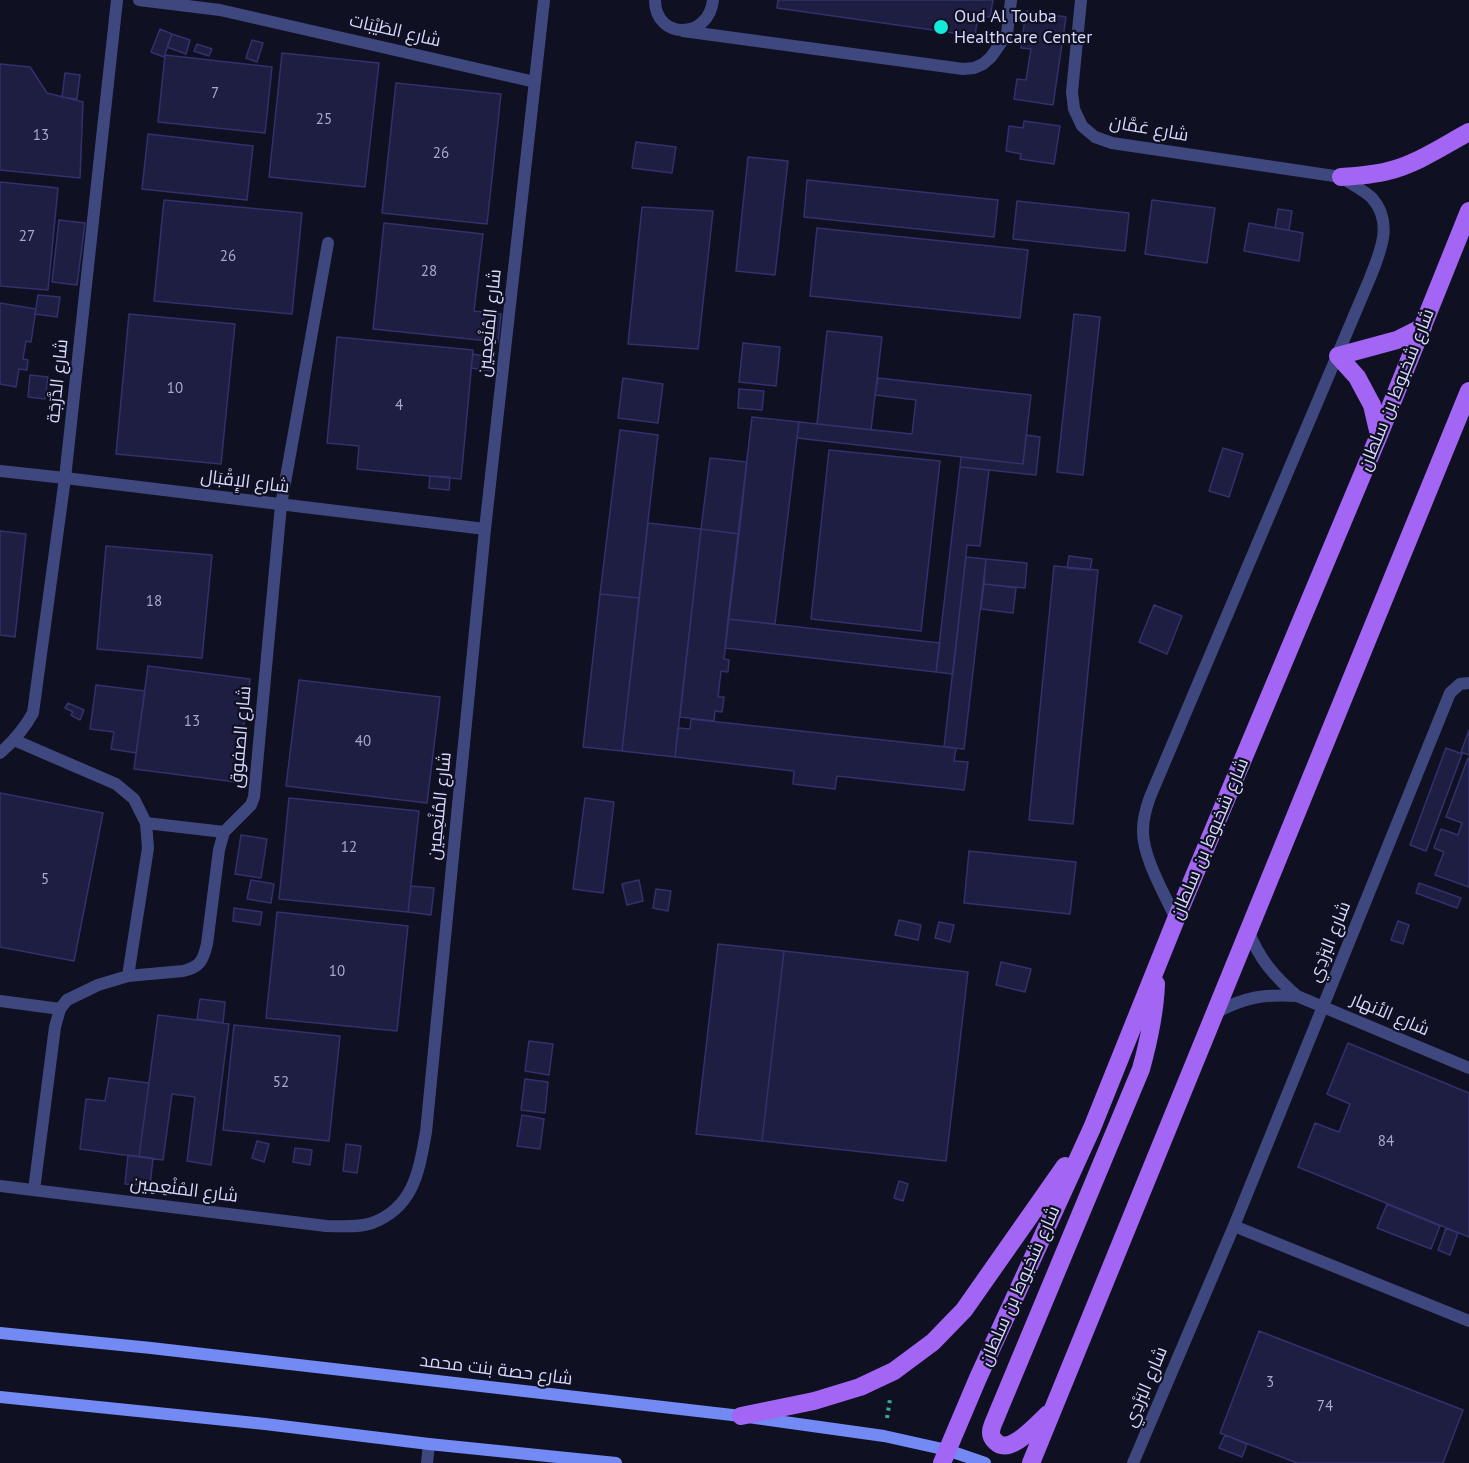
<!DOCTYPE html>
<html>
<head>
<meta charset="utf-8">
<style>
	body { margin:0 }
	canvas { display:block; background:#101023 }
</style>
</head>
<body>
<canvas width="1469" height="1463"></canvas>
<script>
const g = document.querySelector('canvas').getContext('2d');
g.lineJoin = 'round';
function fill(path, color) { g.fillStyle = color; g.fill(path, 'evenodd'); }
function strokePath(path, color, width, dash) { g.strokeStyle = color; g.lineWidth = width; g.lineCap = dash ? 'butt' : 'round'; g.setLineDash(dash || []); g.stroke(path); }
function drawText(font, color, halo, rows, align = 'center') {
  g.font = font + ' "PT Sans",Cairo,sans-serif'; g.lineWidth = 4.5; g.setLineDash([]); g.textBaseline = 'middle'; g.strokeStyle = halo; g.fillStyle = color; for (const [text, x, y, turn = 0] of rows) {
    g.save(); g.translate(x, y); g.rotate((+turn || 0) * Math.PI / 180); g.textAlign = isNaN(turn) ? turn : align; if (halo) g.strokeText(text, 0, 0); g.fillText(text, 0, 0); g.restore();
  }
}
const building = new Path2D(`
	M778 0H993L990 17 978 15 975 36 777 8Z
	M1026 11 1066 17 1053 105 1014 99 1017 79 1026 80 1031 49 1021 48Z
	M160 29 172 34 164 57 151 52Z
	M172 34 190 40 186 54 167 47Z
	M252 40 263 43 257 62 246 58Z
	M197 44 212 49 209 56 194 51Z
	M282 53 379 63 365 187 269 177Z
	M165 55 272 67 265 133 158 122Z
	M0 64 30 67 47 93 83 102 80 178 0 170Z
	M65 73 80 75 77 99 62 97Z
	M396 83 501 94 487 224 382 213Z
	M1024 121 1060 126 1054 164 1020 159 1021 154 1006 151 1009 126 1023 128Z
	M148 134 253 146 247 200 142 189Z
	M636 142 676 147 672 173 632 168Z
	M748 157 788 161 775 275 736 271Z
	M807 180 998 200 994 237 804 217Z
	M0 182 58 188 48 290 0 286Z
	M164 200 302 213 292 314 154 301Z
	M1152 200 1215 208 1207 263 1145 254Z
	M1017 201 1129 213 1125 251 1013 239Z
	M642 207 713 211 698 349 628 344Z
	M1278 209 1292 211 1289 230 1275 228Z
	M59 220 85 223 77 285 52 282Z
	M384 223 483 234 474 311 501 314 498 342 373 329Z
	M1249 223 1303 233 1299 261 1244 251Z
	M817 228 1028 250 1020 318 810 296Z
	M38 295 60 297 57 317 35 314Z
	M0 303 36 309 31 342 26 341 23 359 28 360 27 370 19 369 16 387 0 384Z
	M129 314 235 324 221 464 116 454Z
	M1074 314 1100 317 1083 475 1057 472Z
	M827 331 882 337 871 430 817 424Z
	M337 337 473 350 461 479 357 469 359 446 327 443Z
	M743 343 780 347 776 386 739 382Z
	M473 354 494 358 492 371 471 368Z
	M30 375 48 377 45 399 28 397Z
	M623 378 663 384 658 423 618 418Z
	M878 378 1031 395 1023 464 797 438 799 422 912 434 916 400 875 395Z
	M739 389 764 391 762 410 738 408Z
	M752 417 799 422 775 624 728 619Z
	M620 430 658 435 639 598 600 594Z
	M1026 435 1040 437 1036 475 960 467 961 457 1023 464Z
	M1223 448 1243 454 1229 497 1209 491Z
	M829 450 940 461 921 631 811 619Z
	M710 458 747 462 739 534 701 529Z
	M960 467 989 470 980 546 967 545 953 674 936 672Z
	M430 476 450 477 449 490 429 488Z
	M648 523 701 529 675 757 622 751Z
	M701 529 739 534 724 659 729 660 728 672 721 671 718 697H724L722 712 715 711 714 721 680 717Z
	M0 531 26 534 15 637 0 635Z
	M106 546 212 555 202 658 97 649Z
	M1069 556 1092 559 1090 570 1067 568Z
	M966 557 986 559 964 749 944 747Z
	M986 559 1027 563 1025 588 984 584Z
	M1054 566 1098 570 1073 824 1029 820Z
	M984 584 1016 588 1013 613 981 609Z
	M600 594 639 598 622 751 583 747Z
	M1154 605 1182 616 1167 654 1139 642Z
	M728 619 940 643 936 672 725 648Z
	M148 666 250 679 236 782 134 769Z
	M299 680 440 697 427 803 286 786Z
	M96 685 145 691 136 753 111 749 114 732 90 729Z
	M68 703 84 710 80 720 71 715 73 712 65 708Z
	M691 719 956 748 954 761 968 762 964 790 837 776 835 789 793 784 794 771 675 757 678 728 690 729Z
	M1469 730V755L1461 752Z
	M1446 748 1462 754 1426 851 1410 845Z
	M1468 758 1469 759V887L1435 875 1444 852 1434 848 1441 829 1458 835 1462 823 1446 817Z
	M0 793 103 813 74 961 0 947Z
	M289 798 419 811 408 912 279 899Z
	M585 798 614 802 603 893 573 889Z
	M241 835 267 839 261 878 235 874Z
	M969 851 1076 862 1070 914 964 903Z
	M251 880 274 884 271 903 247 899Z
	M639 880 643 901 627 905 622 884Z
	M1419 883 1461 898 1457 908 1416 893Z
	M411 886 434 888 431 915 408 912Z
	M656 889 671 891 668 911 653 908Z
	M234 908 262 912 260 925 233 921Z
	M277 912 408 926 397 1031 266 1018Z
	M899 920 921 925 918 940 895 935Z
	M1398 921 1409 925 1403 944 1391 940Z
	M939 922 954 925 950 942 935 938Z
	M718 944 784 951 762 1141 696 1134Z
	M784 951 968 972 946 1161 762 1141Z
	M1001 962 1031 969 1025 992 996 985Z
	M200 999 225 1002 223 1023 197 1019Z
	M158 1015 229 1024 211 1165 187 1161 195 1097 172 1094 163 1160 139 1157Z
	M234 1025 340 1036 329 1141 223 1130Z
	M529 1041 553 1044 549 1075 525 1071Z
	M1348 1043 1469 1093V1237L1298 1167 1315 1123 1339 1132 1350 1104 1327 1094Z
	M109 1078 149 1083 139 1157 80 1149 86 1099 105 1101Z
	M525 1079 548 1082 545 1113 521 1110Z
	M522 1115 544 1119 540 1149 517 1146Z
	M257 1141 269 1144 264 1162 252 1158Z
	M346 1144 361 1146 357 1173 343 1171Z
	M295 1148 312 1150 310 1165 293 1162Z
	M128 1155 153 1158 150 1186 125 1184Z
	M899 1181 908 1184 903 1201 894 1198Z
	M1387 1204 1440 1226 1431 1249 1377 1228Z
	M1446 1228 1458 1233 1450 1255 1438 1250Z
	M1259 1331 1463 1410 1443 1463H1297L1220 1433Z
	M1225 1435 1247 1444 1242 1457 1219 1448Z`);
fill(building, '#1e1d42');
strokePath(building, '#32316c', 1.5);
strokePath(new Path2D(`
	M887 1418 890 1399`), '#38ac8f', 4, [3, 4.5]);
strokePath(new Path2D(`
	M655 0C655 40 709 40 713 0
	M1081 0 1072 92 1074 109 1082 126 1095 137 1112 143 1341 177C1351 184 1364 190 1372 198 1394 223 1380 252 1370 278L1150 797C1146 808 1143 818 1143 830 1142 856 1165 895 1176 919
	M683 31 963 69 974 68 983 64 991 57 1007 34 1011 0
	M14 740 116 784 134 799 146 823 148 848 128 976
	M0 1001 60 1009
	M34 1190 55 1027 60 1009 67 1000 98 985 128 976 183 971C200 967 203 961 207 944L219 850 224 832`), '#3f487e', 12);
strokePath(new Path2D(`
	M139 0 220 10 535 82
	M0 471 65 478 485 529
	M0 753C14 741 24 729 33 713L65 478 117 0
	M146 823 224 832 251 805 254 797 281 505 328 243
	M1248 930C1259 959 1274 976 1297 996
	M1215 1013C1245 997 1263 994 1297 996L1469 1068
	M0 1186 326 1226C340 1226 358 1228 372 1223 414 1207 419 1171 426 1132L485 529 544 0
	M1234 1226 1469 1321
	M427 1463 429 1444
	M1133 1463 1234 1226 1450 693 1460 684 1469 683`), '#3f487e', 12);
strokePath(new Path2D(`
	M0 1333 151 1348 741 1416 884 1436 947 1450 985 1463
	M0 1397 265 1424 429 1444 616 1463`), '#7389f4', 12);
strokePath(new Path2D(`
	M1341 177C1357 176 1373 175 1388 171 1417 164 1443 146 1469 132
	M1379 435 1372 405 1357 377 1338 356 1397 340 1423 327
	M1048 1414C1038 1423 1010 1456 996 1442 990 1437 990 1431 993 1424L1141 1069C1149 1040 1155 1013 1156 984
	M741 1416 814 1401 860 1387 894 1371 933 1342 964 1310 1065 1166
	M942 1463 978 1378 1092 1128 1176 919 1379 435 1469 211
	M1031 1463 1469 391`), '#a365f3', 18);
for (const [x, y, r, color] of [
	[941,27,8,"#13ead7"]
]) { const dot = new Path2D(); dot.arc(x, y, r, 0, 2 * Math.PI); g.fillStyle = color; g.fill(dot); strokePath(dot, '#101023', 2); }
drawText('15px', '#a7a9ce', null, [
	["7",215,94],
	["25",324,120],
	["13",41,136],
	["26",441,154],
	["27",27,237],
	["26",228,257],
	["28",429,272],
	["10",175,389],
	["4",399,406],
	["18",154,602],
	["13",192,722],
	["40",363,742],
	["12",349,848],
	["5",45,880],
	["10",337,972],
	["52",281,1083],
	["84",1386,1142],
	["3",1270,1383],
	["74",1325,1407]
]);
drawText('18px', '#d5d8fc', '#101023', [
	["Oud Al Touba",954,17],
	["Healthcare Center",954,38]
], 'left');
drawText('18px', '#d5d8fc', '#101023', [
	["شارع الطَيْبَات",395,31,13],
	["شارع عَمَّان",1149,129,10],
	["شارع المُنْعِمِين",490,323,-84],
	["شارع الدَّرَجَة",58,381,-84],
	["شارع شخبوط بن سلطان",1397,390,-68],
	["شارع الإِقْبَال",245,482,7],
	["شارع الصفوق",241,737,-85],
	["شارع المُنْعِمِين",440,806,-84],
	["شارع شخبوط بن سلطان",1210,839,-67],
	["شارع البَرْدِي",1330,942,-68],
	["شارع الأنهار",1390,1015,23],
	["شارع المُنْعِمِين",184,1190,7],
	["شارع شخبوط بن سلطان",1020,1286,-66],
	["شارع حصة بنت محمد",496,1370,7],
	["شارع البَرْدِي",1146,1387,-67]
]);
</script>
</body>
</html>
